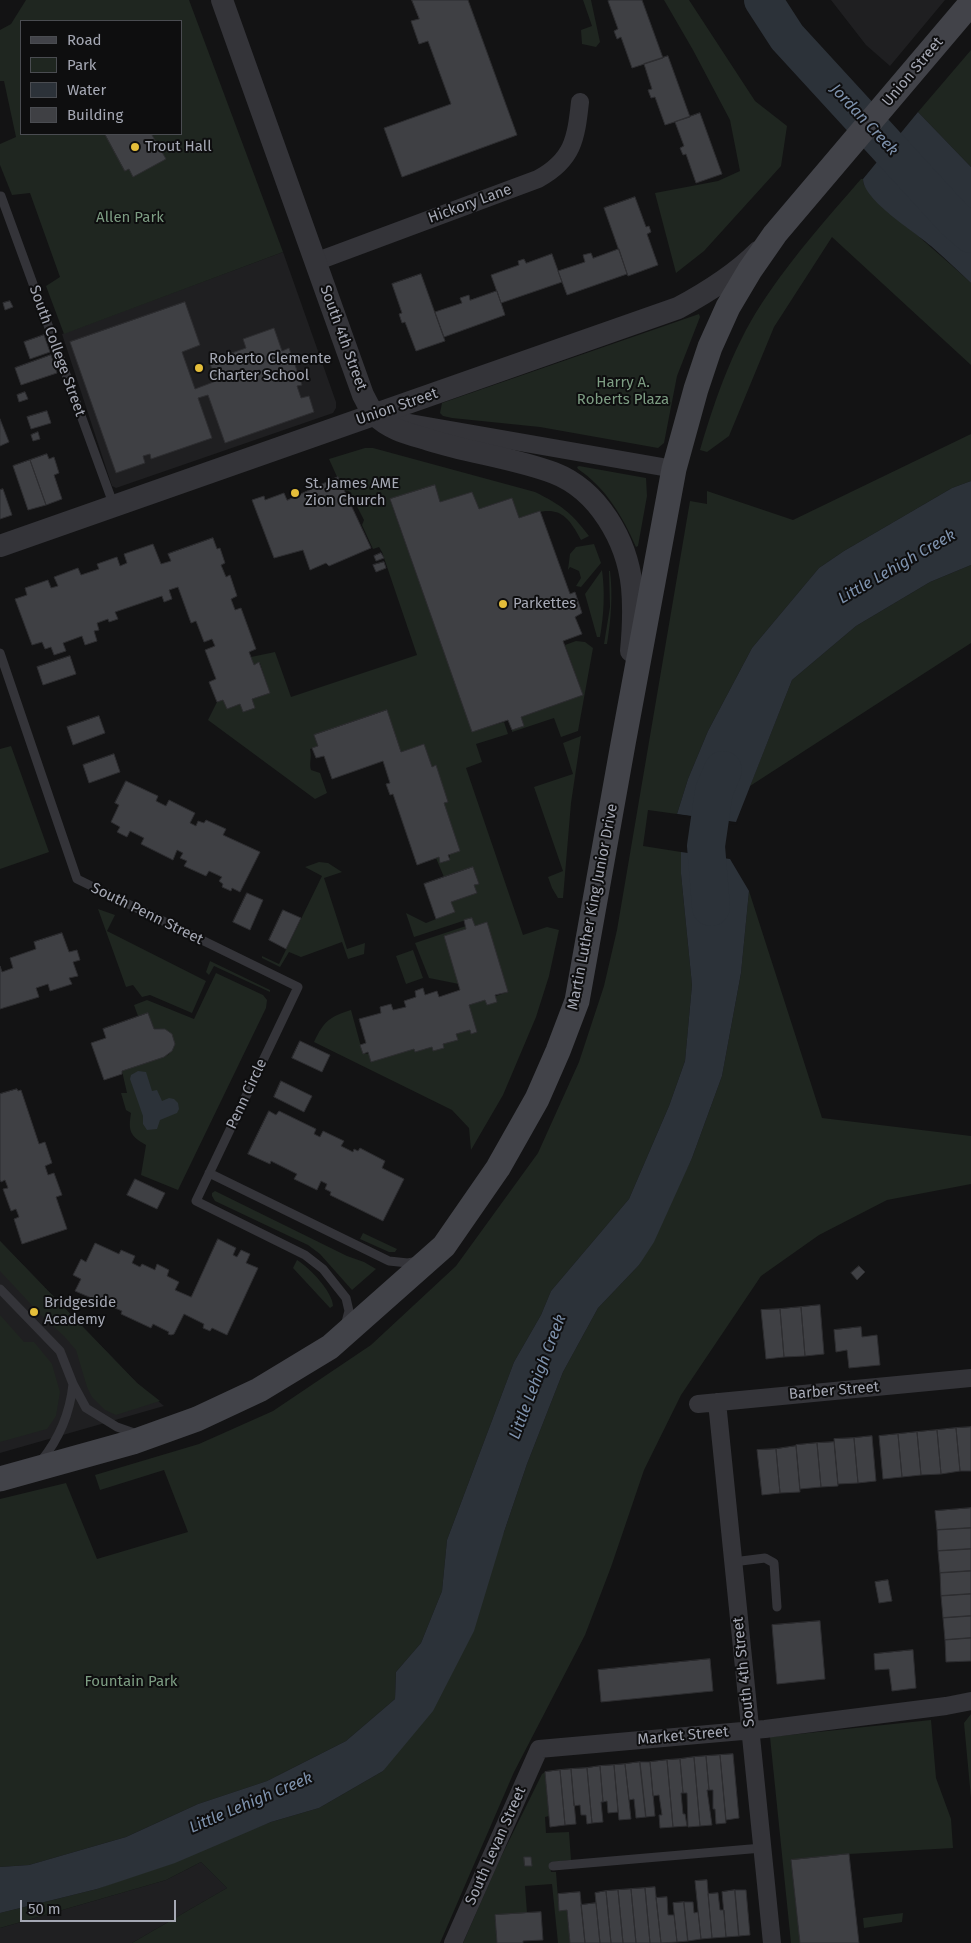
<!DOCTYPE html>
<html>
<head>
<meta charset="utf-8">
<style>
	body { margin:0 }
	#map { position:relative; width:971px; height:1943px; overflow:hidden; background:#131314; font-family:"Fira Sans",sans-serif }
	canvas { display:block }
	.legend { position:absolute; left:20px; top:20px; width:162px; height:115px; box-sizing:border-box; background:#0e0e0f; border:1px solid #4a4c51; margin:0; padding:6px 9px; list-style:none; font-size:15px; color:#a5a8b4 }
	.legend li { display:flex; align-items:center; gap:10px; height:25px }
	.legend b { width:25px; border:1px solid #4a4c51 }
	.scale { position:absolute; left:20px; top:1900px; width:156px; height:22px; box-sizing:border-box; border:2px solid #a5a8b4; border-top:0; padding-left:6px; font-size:15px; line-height:18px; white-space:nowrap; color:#a5a8b4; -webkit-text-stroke:4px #0e0e0f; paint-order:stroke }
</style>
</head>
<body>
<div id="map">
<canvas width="971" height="1943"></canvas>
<ul class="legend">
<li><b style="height:6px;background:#424349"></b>Road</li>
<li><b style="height:14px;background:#1f2620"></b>Park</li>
<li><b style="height:14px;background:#2c3239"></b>Water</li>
<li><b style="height:14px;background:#3f4044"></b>Building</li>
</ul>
<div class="scale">50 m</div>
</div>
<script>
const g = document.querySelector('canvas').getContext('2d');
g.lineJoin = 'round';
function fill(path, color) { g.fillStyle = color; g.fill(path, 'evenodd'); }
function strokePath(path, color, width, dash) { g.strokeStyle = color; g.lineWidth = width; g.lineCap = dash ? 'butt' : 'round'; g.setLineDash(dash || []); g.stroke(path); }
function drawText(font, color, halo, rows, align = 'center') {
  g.font = font + ' "Fira Sans",sans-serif'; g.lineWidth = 4; g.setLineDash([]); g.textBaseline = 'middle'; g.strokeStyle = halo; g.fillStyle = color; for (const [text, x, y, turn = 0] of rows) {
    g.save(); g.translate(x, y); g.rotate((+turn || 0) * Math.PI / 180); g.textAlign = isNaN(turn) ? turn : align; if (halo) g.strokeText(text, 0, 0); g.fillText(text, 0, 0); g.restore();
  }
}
fill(new Path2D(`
	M831 0H945L890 66 866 45Z
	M283 252 336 402V408L333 413 116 488 112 486 62 334Z
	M0 1241 137 1383 164 1406 0 1453Z
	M201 1862 227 1888 132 1943H0V1928L166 1880Z`), '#1f1f21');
fill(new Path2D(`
	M26 0H189L283 252 64 334 46 286 60 277 30 193 12 195 0 165V144L16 137 4 81H0V30L11 24ZM21 21H181V134H21Z
	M583 0H591L600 42 596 47 582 44 581 30 592 26Z
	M664 0H689L755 101 787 126 781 166 704 251 676 273 655 193 718 181 740 171 730 120 693 50Z
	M971 50V167L918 112Z
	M861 179H863L864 185C897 220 936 250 971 283V365L832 237 774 327 729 436 707 452 700 450C716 396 735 341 768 294 796 253 829 216 861 179Z
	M699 314 700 317 677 376 664 443 658 448 540 427 452 418 443 416 440 413 442 403Z
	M971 434V481L952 488 844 551 819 568 752 648 708 731 688 779 677 814 648 810 643 846 681 852V874L692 985 685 1061 669 1106 629 1199 551 1291 541 1315 514 1362 447 1540 442 1591 421 1643 396 1672 395 1699 346 1741 267 1781 198 1804 126 1837 29 1865 0 1867V1499L66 1483 97 1559 188 1532 164 1470 100 1490 95 1475 199 1444 273 1411 371 1345 456 1266 538 1153 579 1062 604 986 617 930 690 501 707 504V491L793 520Z
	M365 448H373L535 492C561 505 571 512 589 536L581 540C564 507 553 506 519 518L512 498 479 509 440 502 435 485 390 500 472 731 504 722 508 734 476 744 482 762 466 768 523 935 547 927 559 930 549 976 536 1017 503 1095 471 1150 469 1128 452 1110 314 1042C324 1021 329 1017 351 1010L363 1054 414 1049 415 1052 432 1047 433 1051 443 1044 457 1040 456 1034 470 1030 471 1034 477 1032 469 1005 508 992 475 926 472 918 414 937 406 913 426 923 436 919 451 902 477 893 474 885 479 884 473 867 444 877 436 858 439 857 441 863 450 860 444 803 448 802 435 765 432 767 424 744 401 752 386 710 314 735 318 746 310 749C312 757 309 763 311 770L320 773 327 793 315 799 208 720 217 702 223 700 227 709 240 704 243 712 255 708 252 699 270 693 260 663 254 665 251 657 275 652 291 697 417 655 382 552 379 547 373 549 362 525 364 520 349 491 343 490 329 459Z
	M579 466 646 478 647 496 638 546 636 547C623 517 606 488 578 469L577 467Z
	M594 544 601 563 581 587 576 586 581 578 579 571 570 567 568 570 570 554 576 547Z
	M971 565V643L750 786 792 680 856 626 930 582Z
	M602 570C605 592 604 614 600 637H597L585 594Z
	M609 571H610C613 596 611 619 607 644H604L610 607Z
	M576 641 585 642 593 648 578 731 561 737 554 718 512 732V730L524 726 521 717 583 695 565 645Z
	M581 736 571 803 563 898H558L552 888 548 877 563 871 534 787 573 774 563 743Z
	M11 746 49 852 0 869V749Z
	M319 862 328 863 342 872 324 878 347 949 365 943 364 954 348 959 342 942 301 957 289 952 280 967 262 958V956L279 964 322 876 305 867Z
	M749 891 822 1118 971 1136V1184L887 1200 819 1235 761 1276 681 1395 644 1470 611 1567 585 1635 514 1772 440 1943H132L227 1888 201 1862 166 1880 0 1928V1913L97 1889 271 1822 319 1808 383 1771 504 1532 527 1464 563 1372 598 1308 639 1265 692 1158 722 1076 741 973Z
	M98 909 115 915 107 931 206 981 192 1013 150 995 142 997 133 985 126 987Z
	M466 926 459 984 429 978 415 943Z
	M413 950 423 978 406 984 396 956Z
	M210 961 270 990V992L214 966 209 975 206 972Z
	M216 973 263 995 267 1000 266 1008 178 1190 141 1175 146 1145C130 1136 128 1131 131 1113L126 1110 121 1093H127L122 1071 168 1055C181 1042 171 1026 154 1029L148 1013 138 1016 134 1005 147 1000 194 1019Z
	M215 1191 347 1256 364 1262 376 1269 352 1290 320 1254 308 1245 215 1201 212 1196V1193Z
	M363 1233 397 1249 395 1252H389L360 1239Z
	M0 1241 137 1383 160 1401 116 1415 105 1410 92 1397 87 1387 76 1350 64 1336 41 1315 0 1271Z
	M297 1260C309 1267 333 1292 333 1306L330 1308 293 1268Z
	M0 1315 24 1342H34L52 1364 60 1392 56 1416 47 1429 0 1442Z
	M971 1714V1798L964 1723Z
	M931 1720 936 1778 951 1819 953 1848 849 1854 791 1860 800 1943H791L770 1737Z
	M545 1772 549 1816 545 1817 546 1833 569 1832 571 1860 550 1862 551 1872H556L559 1911 567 1910 570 1943H558L552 1884 525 1886 527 1913 495 1916 497 1943H507H463L499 1861 542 1774Z
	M903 1913 902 1922 864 1928 863 1918Z`), '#1f2620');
fill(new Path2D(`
	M918 112 971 167V283C958 271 945 258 931 246 915 232 863 200 863 179Z
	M971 481V565L930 582 856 626 792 680 736 822 677 814 688 779 708 731 752 648 819 568 844 551 952 488Z
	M681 852 730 859 749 891 741 973 722 1076 692 1158 654 1242 639 1265 598 1308 563 1372 527 1464 504 1532 474 1631 433 1711 383 1771 319 1808 271 1822 175 1863 97 1889 0 1913V1867L29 1865 126 1837 198 1804 267 1781 346 1741 395 1699 396 1672 421 1643 442 1591 447 1540 514 1362 541 1315 551 1291 629 1199 669 1106 685 1061 692 985 681 874Z
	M138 1071 146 1072 152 1091 157 1090 162 1101 169 1098 174 1099 178 1103 179 1109 177 1113 160 1120 157 1129 147 1130 143 1124V1116L130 1079 131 1075Z`), '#2c3239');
fill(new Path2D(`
	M675 814 738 823 735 825 677 816Z`), '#131314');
strokePath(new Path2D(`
	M763 0 787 37 954 219 971 234
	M711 907 706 846 714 791 723 770`), '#2c3239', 38);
const building = new Path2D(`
	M412 0H468L517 135 402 177 384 128 451 104 428 41 419 44 411 21 419 19Z
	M610 0H642L663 58 632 68 621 37 617 39 614 31 618 29 608 1Z
	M668 56 690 117 665 125 655 97 651 98 648 90 652 89 644 64Z
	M700 113 722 174 696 183 686 154 683 155 680 148 684 146 675 122Z
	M105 134H155L152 135 166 159 133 177 129 169 125 171Z
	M635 197 646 227 649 226 651 232 647 234 658 265 628 276 604 208Z
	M619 249 627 274 567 295 558 271 585 262 583 255 591 253 593 258Z
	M552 254 562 282 501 303 491 275 519 265 518 261 524 259 526 263Z
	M421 274 445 341 416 351 405 322 402 323 399 314 402 313 392 284Z
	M497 291 505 315 444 337 435 312 462 303 460 298 469 295 470 300Z
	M10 301 13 307 5 310 3 303Z
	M185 302 200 345 182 352 195 389 216 381 209 361 246 348 243 339 274 328 282 351 289 348 302 385 297 386 301 398 309 396 314 412 225 443 208 395 198 398 212 438 151 459 150 454 143 456 145 463 116 473 70 342Z
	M44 335 50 352 30 359 24 342Z
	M51 355 57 373 21 385 15 368Z
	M25 392 28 399 19 402 17 395Z
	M47 411 51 423 31 429 27 417Z
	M0 419 9 442 0 446Z
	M38 432 40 439 33 441 31 435Z
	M47 454 49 459 54 457 59 473 54 475 62 499 46 505 30 460Z
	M30 460 46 505 28 510 13 466Z
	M338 477 371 548 329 566 326 563 310 570 303 550 274 558 252 500 264 496 265 500 284 493 287 500Z
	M435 485 440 502 472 492 479 509 512 498 519 518 540 511 570 594 575 592 582 613 575 617 582 634 563 641 583 695 521 717 524 726 512 730 508 720 472 732 390 499Z
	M3 489 12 515 0 519V490Z
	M213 538 217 549 220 548 225 563 221 565 226 577 230 575 237 596 231 599 235 610 241 608 256 649 249 652 254 665 259 662 270 693 252 699 255 708 243 712 240 704 227 709 223 700 217 702 209 682 216 679 205 650 215 646 212 639 204 642 196 621 191 623 178 587 169 590 172 599 164 602 162 596 115 612 118 619 109 622 108 619 97 623 99 630 94 631 97 641 85 645 82 636 63 643 66 651 54 655 51 647 45 649 42 642 32 645 15 599 27 595 25 588 48 580 51 588 58 586 54 577 78 568 81 575 99 569 97 564 117 557 120 566 127 563 124 554 153 544 161 564 171 561 168 554Z
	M381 553 384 558 376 561 374 556Z
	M384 562 386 568 376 572 373 565Z
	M70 656 76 674 43 685 37 667Z
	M387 710 401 752 424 744 432 767 436 765 448 802 444 803 460 851 448 855 450 860 440 863 439 857 417 865 393 794 390 795 386 784 390 783 383 761 332 779 324 756 316 758 312 748 318 746 314 735Z
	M99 716 105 733 73 745 67 727Z
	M114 754 120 772 89 783 83 765Z
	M126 781 158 796 156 801 166 806 169 800 195 813 190 823 196 826 198 821 204 823 206 820 226 829 223 835 260 852 240 892 232 888 231 891 222 887 223 884 219 881 222 877 209 871 206 876 184 866 187 861 180 858 183 853 177 850 173 860 141 844 144 838 130 831 127 837 117 832 120 827 111 822 119 805 115 803Z
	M473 867 479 884 474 885 477 893 451 902 455 912 436 919 424 884Z
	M247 893 263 900 250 930 233 922Z
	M283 910 301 918 286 949 269 940Z
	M472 918 475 926 487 922 508 992 495 995 497 1002 487 1005 485 1000 469 1005 477 1032 471 1034 470 1030 456 1034 458 1040 443 1044 444 1048 433 1051 432 1047 415 1052 414 1049 371 1062 368 1052 363 1054 360 1045 366 1043 359 1019 381 1013 380 1007 391 1004 393 1010 406 1007 404 1001 416 997 415 991 423 988 425 995 437 991 439 997 460 990 444 936 466 929 464 920Z
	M62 933 69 952 77 950 80 960 73 962 78 976 69 978 72 984 50 991 48 984 36 988 39 997 0 1009V966L2 972 13 968 10 958 36 949 34 942Z
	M148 1013 154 1029H165L172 1034 175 1044 172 1051 164 1057 122 1071V1074L104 1080 91 1043 106 1038 103 1029Z
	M300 1041 330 1055 322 1072 292 1058Z
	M281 1081 312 1096 304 1112 274 1097Z
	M17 1089 18 1091 21 1090 39 1144 45 1142 52 1163 45 1166 48 1175 54 1173 62 1195 56 1197 67 1229 22 1244 14 1219 19 1217 16 1209 11 1211 3 1189 8 1188 5 1180 1 1182 0 1180V1094Z
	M269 1111 276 1115 279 1111 316 1129 314 1134 320 1137 323 1131 344 1141 341 1146 353 1152 354 1149 358 1151 360 1148 385 1161 382 1168 404 1179 383 1221 330 1195 331 1192 325 1189 327 1184 321 1181 317 1190 294 1179 297 1174 271 1161 270 1164 248 1154Z
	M135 1179 165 1193 157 1209 127 1195Z
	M218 1239 236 1248 233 1255 237 1257 241 1250 250 1254 246 1263 258 1268 227 1335 212 1328 210 1331 203 1328 204 1324 184 1314 174 1334 171 1335 168 1334 169 1332 153 1324 151 1328 121 1314 122 1311 75 1291 81 1279 73 1275 81 1259 86 1262 95 1243 119 1254 121 1250 135 1256 132 1263 140 1267 142 1264 155 1270 157 1264 169 1270 167 1276 179 1282 175 1290 191 1297Z
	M859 1266 865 1272 857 1280 851 1273Z
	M820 1305 824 1354 805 1356 801 1307Z
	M801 1307 805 1356 784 1357 780 1309Z
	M780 1309 784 1357 766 1359 761 1310Z
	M861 1327 862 1337 877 1335 880 1365 849 1368 847 1350 836 1352 834 1330Z
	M971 1427V1471H960L956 1428Z
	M956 1428 960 1471 941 1474 937 1430Z
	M937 1430 941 1474 921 1475 917 1432Z
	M917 1432 921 1475 902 1477 898 1434Z
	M898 1434 902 1477 883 1479 879 1436Z
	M872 1436 876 1481 858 1483 854 1438Z
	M854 1438 858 1483 838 1484 834 1439Z
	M834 1442 838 1486 821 1487 817 1443Z
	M817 1443 821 1487 800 1489 796 1445Z
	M796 1446 800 1492 780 1493 776 1449Z
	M776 1449 780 1493 762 1495 757 1450Z
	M971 1508V1528L937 1530 935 1511Z
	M971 1528V1549L938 1551 937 1530Z
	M971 1549V1571L940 1573 938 1551Z
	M971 1571V1594L941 1596 940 1573Z
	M888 1580 892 1601 879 1603 875 1582Z
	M971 1594V1616L943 1618 941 1596Z
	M971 1616V1638L945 1640 943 1618Z
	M820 1621 825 1679 777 1684 772 1625Z
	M971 1638V1661L946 1662 945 1640Z
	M913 1650 916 1688 892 1691 889 1669 875 1670 874 1654Z
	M710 1659 713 1691 601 1702 598 1670Z
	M733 1754 739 1818 726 1820 720 1755Z
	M720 1755 726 1823 716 1824 715 1809H713V1790H709L706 1756Z
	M706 1756 709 1790H707L712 1825 700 1826 694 1757Z
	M694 1757 700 1826 688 1827 687 1793H683L680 1759Z
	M680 1759 683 1793H681L683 1814H685L687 1826 673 1827 667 1760Z
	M667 1760 673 1827 660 1828 659 1815H662L659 1795 653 1796 650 1762Z
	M640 1762 646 1817 636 1818 634 1799 629 1800 625 1764Z
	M640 1762H650L655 1816 646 1817Z
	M625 1764 631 1819 619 1820 614 1765Z
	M614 1765 618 1812 608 1813 607 1801 603 1802 600 1766Z
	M600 1766 603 1802H601L603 1822 592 1823 587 1768Z
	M587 1768 592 1823 587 1824 586 1815H581L580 1805 574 1806 571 1769Z
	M571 1769 576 1824 565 1825 560 1770Z
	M560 1770 565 1825 550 1827 545 1772Z
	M849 1854 859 1943H800L791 1860Z
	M524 1857H531L532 1866H525Z
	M707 1880 712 1938 701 1939 695 1881Z
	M655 1887 661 1943H650L645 1888Z
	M645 1888 650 1943H636L631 1889Z
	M631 1889 636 1943H623L618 1890Z
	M618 1890 623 1943H611L606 1891Z
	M735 1890 739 1936 726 1937 722 1892Z
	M735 1890H746L750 1935 739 1936Z
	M606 1891 611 1943H600L595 1893Z
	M580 1892 585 1943H570L567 1910 559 1911 558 1894Z
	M718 1893 720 1910H724L726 1937 712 1938 708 1894Z
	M667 1897 668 1915H674L677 1942 661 1943 656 1898Z
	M684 1902H693L694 1913 698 1912 701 1939 688 1941Z
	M684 1902 688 1941 677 1942 673 1903Z
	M596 1903 600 1943H585L581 1905Z
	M541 1912 543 1940 523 1941V1943H497L495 1915Z`);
fill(building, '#3f4044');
strokePath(building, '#2d2d30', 1);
strokePath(new Path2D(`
	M0 197 1 196 114 506
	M0 653 77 879 298 987 196 1201 305 1255 323 1269 346 1298 349 1311 345 1326
	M209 1173 389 1261 408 1263 418 1261
	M0 1289 60 1351 73 1384 86 1408 117 1427 137 1434
	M41 1461C59 1439 70 1413 73 1384
	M733 1562 765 1558 774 1563 777 1607
	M553 1866 762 1848`), '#343439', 9);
strokePath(new Path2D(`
	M315 262 538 179C573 160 576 139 580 102
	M393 420 674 469
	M717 1402 772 1943
	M698 1404 971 1378
	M453 1943 539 1749 765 1729 946 1706 971 1701`), '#343439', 18);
strokePath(new Path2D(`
	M222 0 363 395C367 402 370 410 375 415 390 430 410 434 429 440 470 453 514 458 554 473 598 490 627 540 632 587 634 608 633 630 631 651
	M0 546 678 308C706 293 735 275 758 252`), '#343439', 22);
strokePath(new Path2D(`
	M0 1479 133 1442 197 1419 259 1390 330 1347 444 1246 498 1168 537 1099 558 1051 577 1001 623 744 674 469 696 389 710 347 728 307 750 270 775 234 971 3`), '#424349', 25);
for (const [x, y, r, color] of [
	[135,147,5,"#e5be3a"],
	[199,368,5,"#e5be3a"],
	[295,493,5,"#e5be3a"],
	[503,604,5,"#e5be3a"],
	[34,1312,5,"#e5be3a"]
]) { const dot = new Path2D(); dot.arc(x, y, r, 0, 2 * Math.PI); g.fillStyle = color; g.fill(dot); strokePath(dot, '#0e0e0f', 2); }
drawText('15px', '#a5a8b4', '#0e0e0f', [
	["Union Street",913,72,-50],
	["Hickory Lane",470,204,-20],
	["South 4th Street",343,338,70],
	["South College Street",57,351,70],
	["Union Street",397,407,-19],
	["Martin Luther King Junior Drive",593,907,-79],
	["South Penn Street",147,914,26],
	["Penn Circle",247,1094,-65],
	["Barber Street",834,1391,-5],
	["South 4th Street",744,1672,-96],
	["Market Street",683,1736,-5],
	["South Levan Street",496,1846,-66]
]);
drawText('15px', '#a5a8b4', '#0e0e0f', [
	["Trout Hall",145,147],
	["Roberto Clemente",209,359],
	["Charter School",209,376],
	["St. James AME",305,484],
	["Zion Church",305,501],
	["Parkettes",513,604],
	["Bridgeside",44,1303],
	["Academy",44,1320]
], 'left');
drawText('15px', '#7d9d83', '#0e0e0f', [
	["Allen Park",130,218],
	["Harry A.",623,383],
	["Roberts Plaza",623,400],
	["Fountain Park",131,1682]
]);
drawText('italic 16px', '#7e92ad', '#0e0e0f', [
	["Jordan Creek",864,120,47],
	["Little Lehigh Creek",897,567,-30],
	["Little Lehigh Creek",538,1377,-69],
	["Little Lehigh Creek",251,1803,-23]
]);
</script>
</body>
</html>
